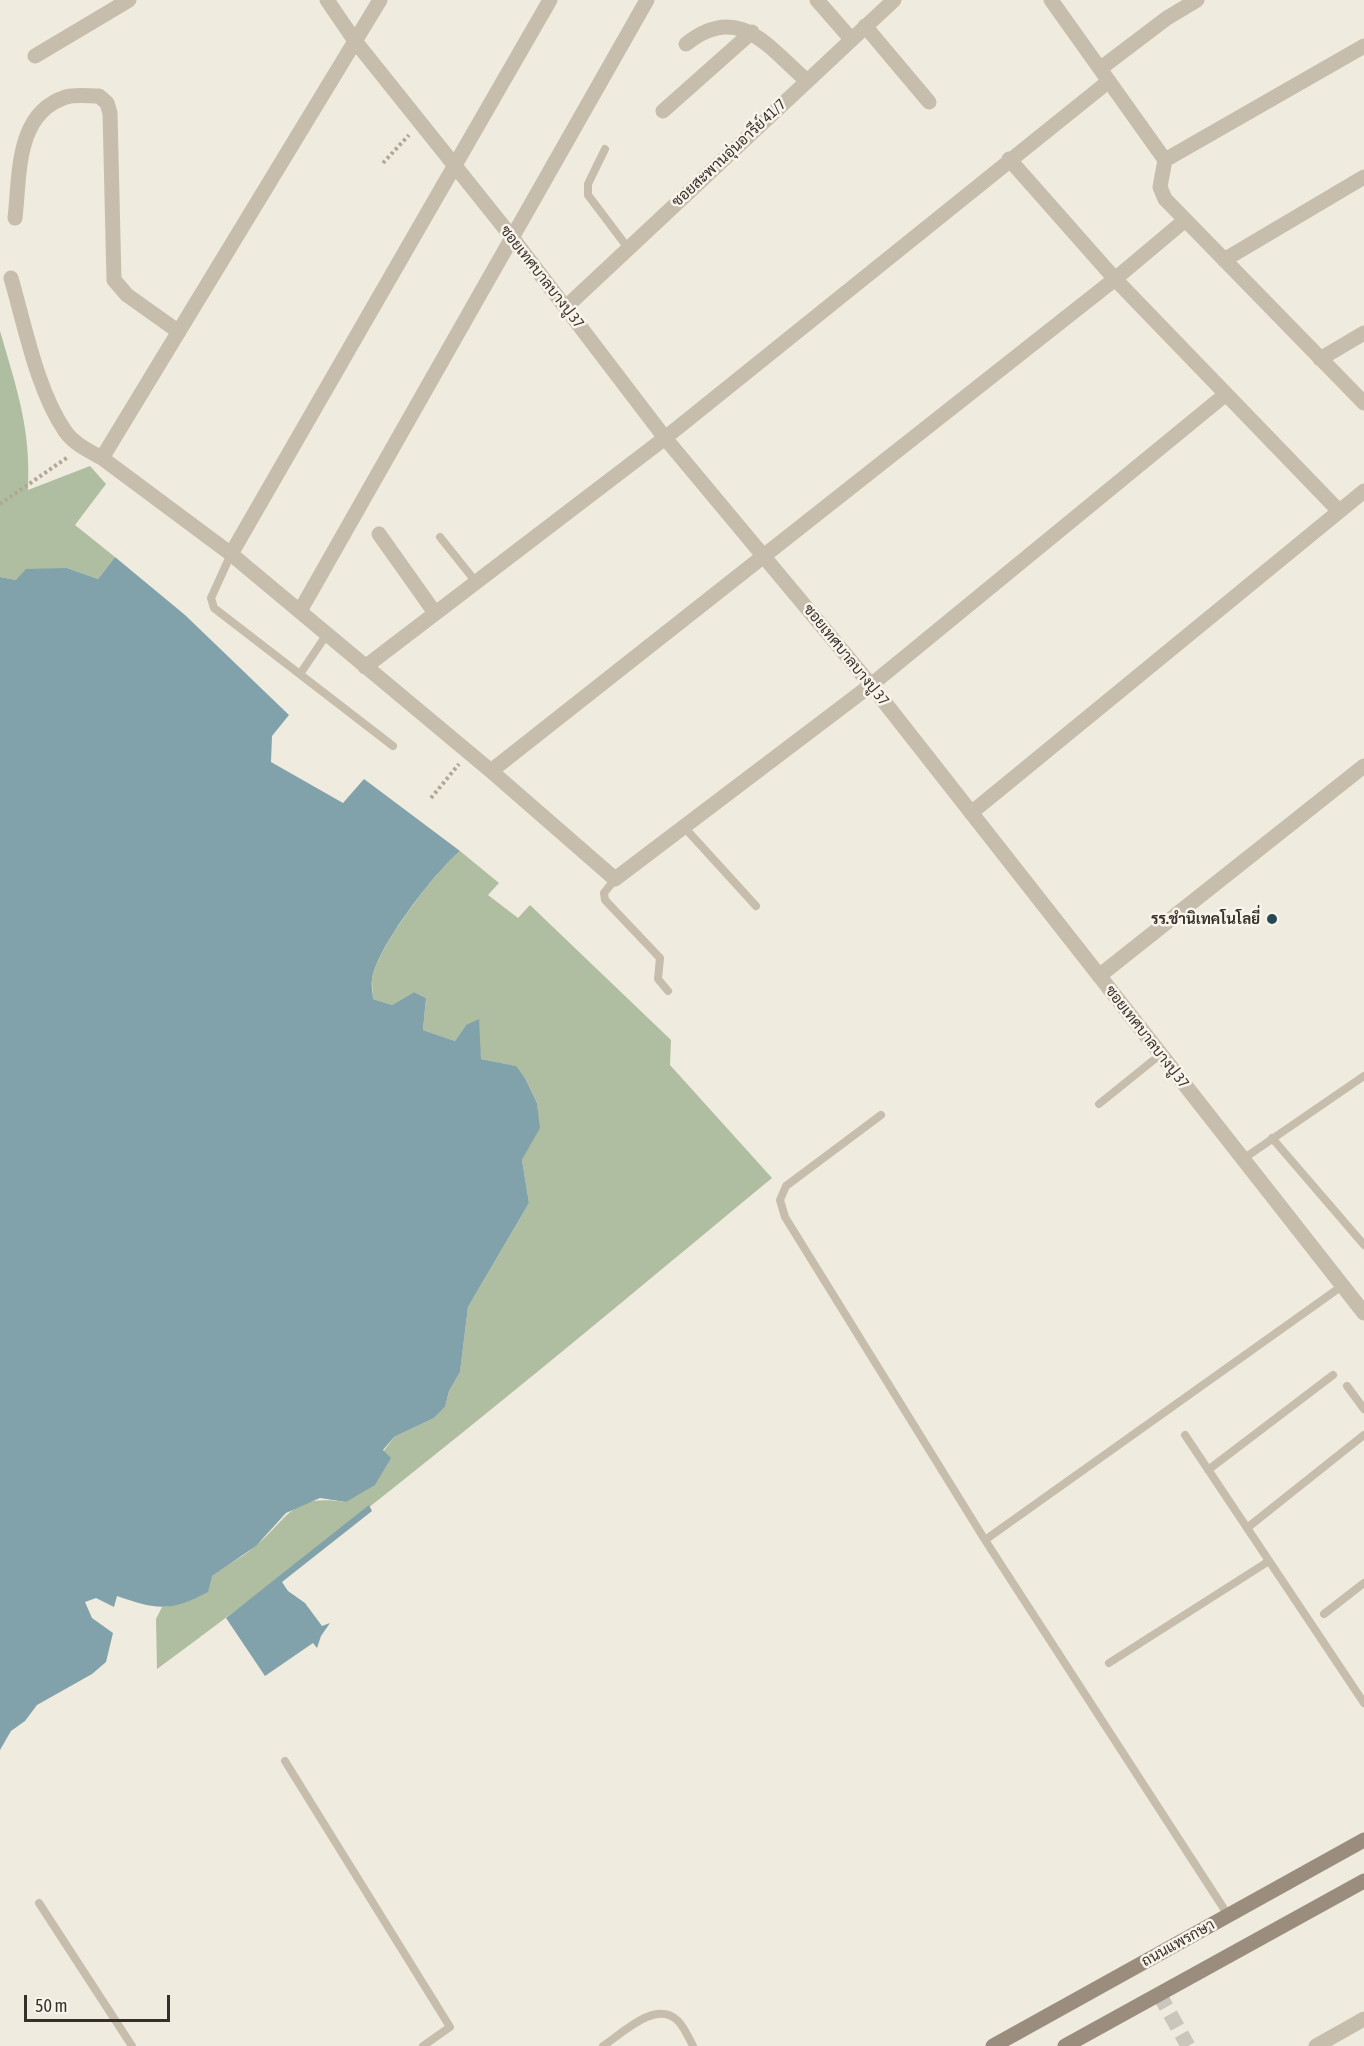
<!DOCTYPE html>
<html>
<head>
<meta charset="utf-8">
<style>
	body { margin:0 }
	#map { position:relative; width:1364px; height:2046px; overflow:hidden; background:#f0ebdf; font-family:"Asap Condensed",sans-serif }
	canvas { display:block }
	.scale { position:absolute; left:24px; top:1995px; width:146px; height:27px; box-sizing:border-box; border:3px solid #36302a; border-top:0; padding-left:8px; font-size:18px; line-height:21px; white-space:nowrap; color:#36302a; -webkit-text-stroke:4px #f8f4eb; paint-order:stroke }
</style>
</head>
<body>
<div id="map">
<canvas width="1364" height="2046"></canvas>
<div class="scale">50 m</div>
</div>
<script>
const g = document.querySelector('canvas').getContext('2d');
g.lineJoin = 'round';
function fill(path, color) { g.fillStyle = color; g.fill(path, 'evenodd'); }
function strokePath(path, color, width, dash) { g.strokeStyle = color; g.lineWidth = width; g.lineCap = dash ? 'butt' : 'round'; g.setLineDash(dash || []); g.stroke(path); }
function drawText(font, color, halo, rows, align = 'center') {
  g.font = font + ' "Asap Condensed",Sarabun,sans-serif'; g.lineWidth = 5; g.setLineDash([]); g.textBaseline = 'middle'; g.strokeStyle = halo; g.fillStyle = color; for (const [text, x, y, turn = 0] of rows) {
    g.save(); g.translate(x, y); g.rotate((+turn || 0) * Math.PI / 180); g.textAlign = isNaN(turn) ? turn : align; if (halo) g.strokeText(text, 0, 0); g.fillText(text, 0, 0); g.restore();
  }
}
fill(new Path2D(`
	M0 331C17 390 31 428 28 490L90 466 106 484 75 525 115 557 98 579 67 568 16 580 0 577Z
	M460 851 499 883 488 895 518 918 530 905 671 1040 670 1065 772 1178C570 1345 369 1514 157 1669L156 1619 162 1607C196 1603 188 1596 211 1577 224 1566 240 1559 253 1548 290 1518 289 1493 346 1502L394 1437 434 1418 445 1407 449 1391 460 1372 468 1307 529 1203 522 1160 539 1128 537 1103 525 1078 515 1066 481 1059 478 1038 466 1025 455 1041 423 1030 426 998 414 992 392 1005 373 999C373 993 372 986 372 980 376 949 435 872 460 851Z`), '#afbea0');
fill(new Path2D(`
	M115 557 185 615 289 715 272 736 271 762 343 803 364 779 460 851C435 872 376 948 372 980 371 986 373 993 373 999L392 1005 414 992 426 998 423 1030 455 1041 466 1025 479 1019 481 1059 516 1066 525 1078 537 1103 540 1128 522 1160 529 1203 468 1307 460 1372 449 1391 445 1407 434 1418 394 1437 383 1450 391 1458 375 1485 346 1502 320 1498 286 1513 256 1546 212 1576 208 1592C170 1612 158 1610 117 1596L114 1607 96 1598 85 1602 92 1618 113 1633 106 1662 92 1674 37 1705 25 1721 11 1731 0 1750V577L16 580 26 569 67 568 98 579Z
	M369 1505 372 1511 282 1582 288 1591 305 1603 322 1626 330 1623 321 1636 317 1648 313 1643 265 1676 226 1618Z`), '#81a2aa');
strokePath(new Path2D(`
	M1159 1994 1188 2046`), '#cbc6bb', 15, [15, 8]);
strokePath(new Path2D(`
	M383 163 409 135
	M0 504 68 457
	M431 798 459 764`), '#b3a796', 4, [3, 3]);
strokePath(new Path2D(`
	M605 149 588 184V195L628 248
	M440 537 476 582
	M231 554 211 598 214 608 393 746
	M300 674 327 634
	M684 827 756 906
	M615 879 604 893 605 900 660 958 658 979 668 991
	M1099 1104 1161 1054
	M881 1115 786 1186 780 1200 785 1217 985 1540 1228 1915
	M1272 1138 1364 1245
	M1243 1159 1364 1076
	M1347 1386 1364 1409
	M1185 1435 1364 1703
	M1208 1470 1333 1375
	M1247 1528 1364 1435
	M985 1540 1342 1286
	M1324 1614 1364 1583
	M1109 1663 1269 1561
	M285 1761 450 2027 423 2046
	M39 1903 132 2046
	M603 2046C623 2033 656 1999 678 2021 684 2027 689 2038 693 2046`), '#c7bdac', 8);
strokePath(new Path2D(`
	M327 0 355 41 511 236 665 438 871 685 1364 1313
	M817 0 851 39
	M1051 0 1165 160 1160 187 1165 199 1364 403
	M865 26 929 102
	M686 44C738 2 767 46 806 80
	M35 56 129 0
	M1101 68 1167 18 1197 0
	M663 111 752 32
	M1009 159 1115 279 1339 511
	M1165 160 1364 46
	M15 218C20 176 15 113 66 97 75 94 89 96 99 96L107 103 110 113 114 280 127 295 179 332
	M1224 260 1364 177
	M11 278C25 326 37 390 65 431 74 444 89 451 102 458L231 554 491 771 615 879 871 685 1226 394
	M566 307 894 0
	M1320 359 1364 333
	M102 458 380 0
	M379 534 435 613
	M231 554 550 0
	M300 611 647 0
	M365 667 665 438 1109 81
	M491 771 1115 279 1184 221
	M971 813 1364 491
	M1099 976 1364 766
	M1316 2046 1364 2019`), '#c7bdac', 15);
strokePath(new Path2D(`
	M993 2046 1364 1840
	M1065 2046 1364 1881`), '#9b8d7d', 15);
for (const [x, y, r, color] of [
	[1272,919,6,"#244854"]
]) { const dot = new Path2D(); dot.arc(x, y, r, 0, 2 * Math.PI); g.fillStyle = color; g.fill(dot); strokePath(dot, '#f8f4eb', 2); }
drawText('15px', '#36302a', '#f8f4eb', [
	["ซอยสะพานอุ่นอารีย์ 41/7",729,153,-43],
	["ซอยเทศบาลบางปู 37",542,277,52],
	["ซอยเทศบาลบางปู 37",846,655,51],
	["ซอยเทศบาลบางปู 37",1147,1037,52],
	["ถนนแพรกษา",1178,1943,-29]
]);
drawText('bold 15px', '#36302a', '#f8f4eb', [
	["รร.ชำนิเทคโนโลยี่",1260,919]
], 'right');
</script>
</body>
</html>
